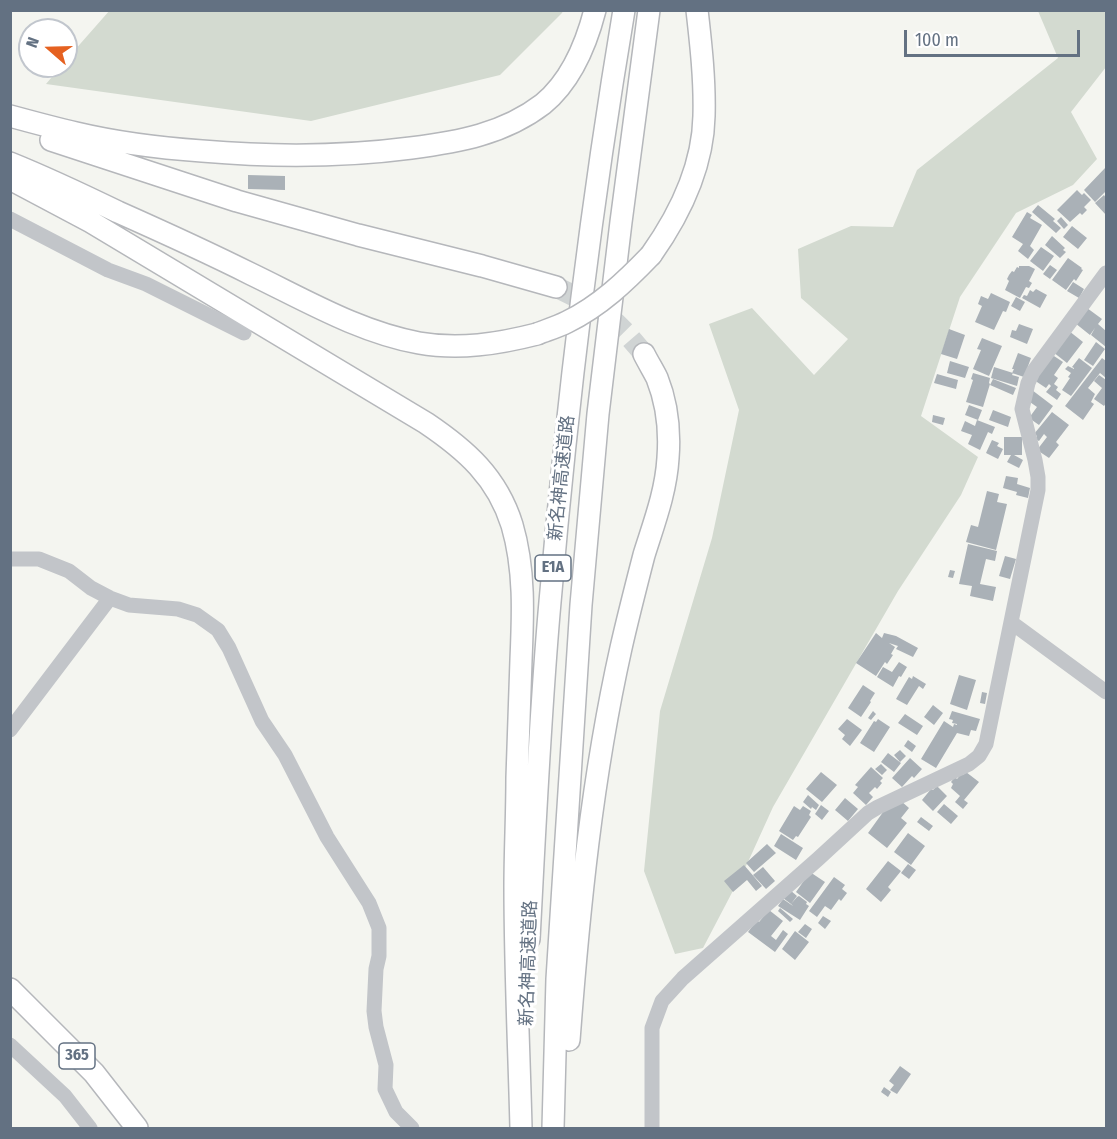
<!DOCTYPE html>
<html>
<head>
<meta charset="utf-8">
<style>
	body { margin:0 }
	#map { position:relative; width:1117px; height:1139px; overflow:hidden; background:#f4f5f0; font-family:"Fira Sans Condensed",sans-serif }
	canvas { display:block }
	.frame { position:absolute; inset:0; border:12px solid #637182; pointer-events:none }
	.north { position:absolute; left:18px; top:18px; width:60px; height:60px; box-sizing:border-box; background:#fff; border:2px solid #c1c6cd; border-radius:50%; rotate:290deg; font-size:16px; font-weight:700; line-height:24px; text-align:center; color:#637182 }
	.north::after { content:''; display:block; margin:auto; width:21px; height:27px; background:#e56120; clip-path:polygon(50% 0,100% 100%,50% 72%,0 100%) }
	.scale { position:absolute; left:904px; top:30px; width:176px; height:27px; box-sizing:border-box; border:3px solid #637182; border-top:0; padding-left:8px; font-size:18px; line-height:21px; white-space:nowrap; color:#637182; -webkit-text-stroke:4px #fff; paint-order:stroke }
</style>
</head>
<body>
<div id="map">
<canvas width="1117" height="1139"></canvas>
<div class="frame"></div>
<div class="north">N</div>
<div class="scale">100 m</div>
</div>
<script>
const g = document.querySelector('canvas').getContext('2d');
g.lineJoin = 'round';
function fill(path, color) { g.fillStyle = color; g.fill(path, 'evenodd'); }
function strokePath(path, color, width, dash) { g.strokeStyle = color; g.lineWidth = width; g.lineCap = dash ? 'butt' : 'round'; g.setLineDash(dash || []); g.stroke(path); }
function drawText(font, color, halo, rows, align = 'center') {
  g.font = font + ' "Fira Sans Condensed","Noto Sans JP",sans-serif'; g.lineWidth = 6; g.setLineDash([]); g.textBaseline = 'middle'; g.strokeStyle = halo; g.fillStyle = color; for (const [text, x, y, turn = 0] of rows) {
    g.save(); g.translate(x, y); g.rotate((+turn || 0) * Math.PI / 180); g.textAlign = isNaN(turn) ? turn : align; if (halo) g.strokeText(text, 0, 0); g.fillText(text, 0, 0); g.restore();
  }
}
fill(new Path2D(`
	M110 10H563V11L562 13 500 75 311 121 46 84 61 66H66V60Z
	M1038 11H1104L1106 14V67L1071 112 1097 159 1073 185 1016 213 960 297 921 416 978 457 961 495 898 591 773 807 748 862 703 948 675 954 644 871 660 711 712 538 739 410 709 324 752 308 814 375 848 339 801 298 798 249 851 226 893 227 917 170 1058 58Z`), '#d3dad0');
fill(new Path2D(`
	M1106 167V191L1095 202 1084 190Z
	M248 175 285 176V190L248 189Z
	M1077 190 1082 195 1084 193 1091 200 1084 207 1087 210 1082 215 1080 213 1070 222 1057 210Z
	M1104 195 1106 198V215L1095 203Z
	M1038 205 1055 219 1053 221 1061 228 1056 233 1032 212Z
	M1027 212 1032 215 1030 218 1042 225 1030 246 1034 250 1028 259 1018 251 1023 244 1012 237Z
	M1061 217 1068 225 1064 229 1057 221Z
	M1072 226 1087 238 1078 249 1063 237Z
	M1052 236 1065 248 1063 250 1066 252 1060 258 1045 245Z
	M1041 247 1054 256 1043 271 1030 261Z
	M1068 258 1082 268 1081 269 1083 270 1076 281 1074 279 1066 290 1052 280Z
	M1050 265 1057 270 1050 279 1043 274Z
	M1019 266H1029L1035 269 1029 281 1032 283 1029 288 1026 287 1020 298 1005 290 1009 281 1007 279 1009 275 1012 271 1014 272 1017 267 1019 268Z
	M1073 282 1084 289 1079 298 1067 291Z
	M1036 289 1047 295 1040 308 1022 298 1024 295 1027 296 1030 290 1033 292Z
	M991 293 1010 302 1006 312 1003 311 994 330 975 322 982 306 978 304 981 296 988 299Z
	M1016 297 1025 302 1020 311 1011 306Z
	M1087 308 1102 319 1098 324 1106 331V347L1091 335 1095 328 1090 335 1075 323Z
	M1019 324 1033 329 1027 344 1010 337 1012 330 1016 331Z
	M949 329 965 335 957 359 941 354Z
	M1069 331 1083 342 1067 363 1053 352Z
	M982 338 1002 346 989 376 973 369 981 350 977 349Z
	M1096 342 1105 349 1093 366 1084 360Z
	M1018 353 1031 358 1024 377 1012 373 1014 369H1012Z
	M1051 354 1063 362 1054 375 1058 378 1054 384 1058 387 1056 390 1061 394 1057 400 1046 392 1051 386 1049 384 1046 388 1034 380Z
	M1079 358 1092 368 1071 396 1062 390 1070 378 1068 377 1071 373 1065 369 1068 366 1074 369V368L1072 367Z
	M1102 358 1106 361V378L1100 373 1088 388 1095 394 1091 402 1094 404 1083 420 1065 406Z
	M950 361 969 367 965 378 947 373Z
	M994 367 1013 373 1012 375 1019 377 1017 386 991 378Z
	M973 373 990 378 989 383 990 384 983 407 966 402 973 380 971 379Z
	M937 374 958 380 956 389 934 383Z
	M1099 375 1106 380V403L1104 406 1094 399 1102 388 1094 381Z
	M993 379 1016 388 1013 395 990 385Z
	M1032 390 1053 406 1039 425 1029 418 1037 407 1027 400Z
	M969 405 982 410 978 420 965 415Z
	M993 410 1011 417 1008 427 989 420Z
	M1052 412 1069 425 1056 442 1059 445 1049 458 1037 450 1047 437 1044 434 1039 441 1035 439 1037 436 1034 434Z
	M933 415 945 418 943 425 932 422Z
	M977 420 995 427 992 434 988 432 980 450 968 444 972 435 961 431 965 421 975 426Z
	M1004 437H1022V455H1014L1023 460 1019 468 1007 462 1011 455H1004Z
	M992 440 999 443 997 446 1003 449 998 459 986 453Z
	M1006 476 1018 478 1017 484 1030 488 1028 498 1016 495 1017 492 1003 488Z
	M987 491 999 494 997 502 1007 504 996 550 966 542 971 525 978 527Z
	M968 544 997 551 995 561 986 559 980 584 996 587 993 601 970 596 972 586 959 584Z
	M1005 556 1016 559 1010 579 999 576Z
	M950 570 955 571 953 578 948 577Z
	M876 633 882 638 884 633 896 636 918 648 913 657 896 649 898 646 889 643 895 647 891 654 893 655 887 664 885 662 876 676 856 663Z
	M899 662 907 667 901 677 899 676 893 687 877 677 883 667 892 672Z
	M959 675 976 680 967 710 950 704Z
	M913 676 926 684 923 689 919 686 907 705 896 699 909 677 912 679Z
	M863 685 875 693 870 701 871 702 861 717 848 708Z
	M982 692 987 693 985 704 980 703Z
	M933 705 943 713 934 725 924 717Z
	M873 711 876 714 871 720 868 718Z
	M952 711 980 719 976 731 971 730 969 736 957 733 936 768 921 759 944 721 953 727 954 724 957 725V724L952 723 953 720 949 719Z
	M905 714 923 726 917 735 898 723Z
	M847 719 862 730 850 746 842 739 845 735 838 729Z
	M878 719 890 727 874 752 860 743 874 721 876 722Z
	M908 740 916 746 912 752 904 746Z
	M900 750 906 756 900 762 894 755Z
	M888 753 901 763 894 772 881 762Z
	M910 758 922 769 914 778 912 776 902 787 892 778Z
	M881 764 887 770 882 775 875 769Z
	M871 767 883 778 880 781 882 783 877 789 875 787 869 793 873 797 866 805 853 793 858 787 855 785Z
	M821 772 837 785 822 802 806 789Z
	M966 772 979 782 964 800 968 803 963 809 955 802 960 796 951 788 953 784 951 782 955 777 957 779 961 774 963 775Z
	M937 786 947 796 933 811 922 800 931 789 933 790Z
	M808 795 819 805 816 810 812 807 811 809 803 802Z
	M845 798 858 809 848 821 835 810Z
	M901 801 909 808 901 818 907 823 887 848 868 833 886 808Z
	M944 804 958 816 951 824 937 812Z
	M821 805 829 811 822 820 815 814Z
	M794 806 800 810 803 806 811 811 809 815 811 817 798 837 796 836 793 840 779 831Z
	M921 817 933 826 929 831 917 822Z
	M908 833 925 846 911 865 894 852Z
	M781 834 803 848 796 860 774 846Z
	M767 844 776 853 754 872 746 863Z
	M888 861 901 871 888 887 891 890 881 902 866 889Z
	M908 864 916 870 909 879 901 873Z
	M744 865 762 886 756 891 747 880 733 892 724 881Z
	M763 867 775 881 766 889 753 875Z
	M810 872 825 882 810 903 796 892Z
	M834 877 845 885 842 889 847 893 841 901 839 899 831 910 825 906 817 917 809 911Z
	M790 890 797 896 791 904 783 898Z
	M799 896 807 902 806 904 809 906 800 920 778 906 783 899 793 906 791 904 797 897Z
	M780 908 793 919 790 922 778 911Z
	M769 910 783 921 771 936 776 940 783 930 788 934 775 952 748 932 757 920 759 922Z
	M823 916 831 921 825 929 818 923Z
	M805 924 812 929 806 938 798 932Z
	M795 931 809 942 795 960 782 949Z
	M900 1066 911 1074 897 1094 890 1090 894 1085 889 1081Z
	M884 1087 891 1092 888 1097 881 1092Z`), '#aab1b7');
strokePath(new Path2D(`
	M556 287 603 310 625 332 644 354`), '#d0d4d4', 21, [21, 10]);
const highway = new Path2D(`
	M10 116C32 122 54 128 76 133 118 143 160 148 202 151 272 157 342 157 411 148 458 142 504 134 543 104 571 81 586 45 595 10
	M51 140 237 201 358 235 482 266 556 287
	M10 163C47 178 83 195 118 212 163 232 207 252 251 274 305 300 359 332 419 343 459 350 498 344 537 334
	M10 179 91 222 426 423C466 450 497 477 512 525 525 569 523 615 521 660 520 700 518 739 517 778 517 815 515 851 515 887 515 968 519 1048 521 1128
	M651 255C680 214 703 167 704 116 705 81 701 45 697 10
	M529 939C535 827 540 714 550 602 567 404 591 206 624 10
	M10 989 94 1073 137 1128
	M569 1040C579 908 592 778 621 648 628 617 636 586 644 555 654 523 666 492 668 458 670 432 667 403 657 378 653 370 648 362 644 354
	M553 1128 557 979 581 605 598 414 621 222 649 10`);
strokePath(highway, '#b5b7bb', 24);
strokePath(new Path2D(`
	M10 219 108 270 146 284 244 333
	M10 559H39L69 571 91 588 110 598 129 605 178 609 197 615 218 630 229 648 262 721 285 755 327 837 369 903 379 928V956L376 969 374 1011 376 1027 386 1065 385 1089 396 1112 412 1128
	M1012 623 1106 692
	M10 730 110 598
	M10 1045 65 1096 90 1128
	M652 1128V1028L662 1001 683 978 818 859 868 813 878 807 969 764 979 756 986 744 1038 490V477L1035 460 1022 409 1028 383 1033 372 1106 273`), '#c2c5c9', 15);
strokePath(highway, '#fff', 21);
const highwayBridge = new Path2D(`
	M537 334C547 330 557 327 567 322 600 306 626 281 651 255`);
strokePath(highwayBridge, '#b5b7bb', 24, []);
strokePath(highwayBridge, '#fff', 21);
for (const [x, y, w] of [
	[553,568,36],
	[77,1056,36]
]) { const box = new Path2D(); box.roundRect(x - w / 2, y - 13, w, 26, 4.5); g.fillStyle = '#fff'; g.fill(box); strokePath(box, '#637182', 1.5); }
drawText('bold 16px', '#637182', null, [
	["E1A",553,568],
	["365",77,1056]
]);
drawText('18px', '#637182', '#fff', [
	["新名神高速道路",562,478,-84],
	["新名神高速道路",529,963,-88]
]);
</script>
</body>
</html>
